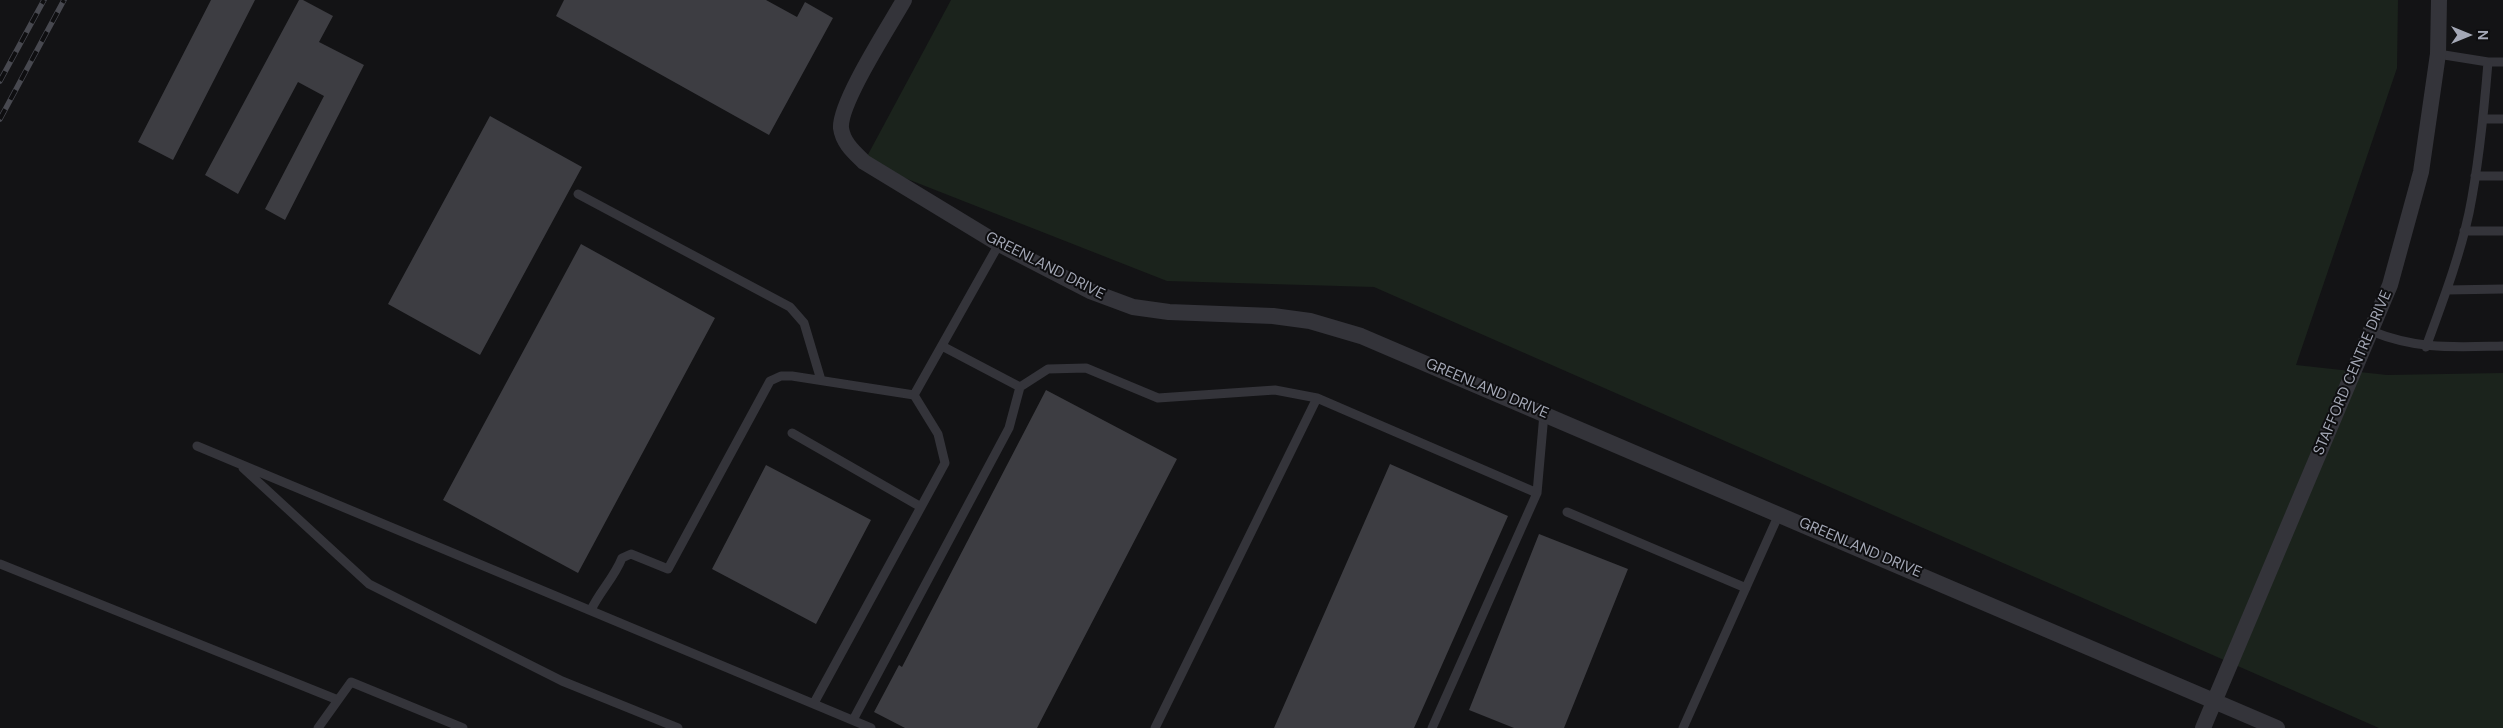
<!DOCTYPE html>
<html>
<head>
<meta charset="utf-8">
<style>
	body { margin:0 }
	#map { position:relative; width:2503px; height:728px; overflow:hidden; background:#131315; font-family:"DM Sans",sans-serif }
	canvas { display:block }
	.north { position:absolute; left:2443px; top:10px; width:50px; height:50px; -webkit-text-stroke:4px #0e0e10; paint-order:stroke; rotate:90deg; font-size:14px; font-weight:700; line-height:20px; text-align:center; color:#a4a8b6 }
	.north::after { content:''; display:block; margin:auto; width:18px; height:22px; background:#a4a8b6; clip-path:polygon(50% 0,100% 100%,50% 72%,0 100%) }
</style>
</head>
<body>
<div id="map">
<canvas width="2503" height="728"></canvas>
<div class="north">N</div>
</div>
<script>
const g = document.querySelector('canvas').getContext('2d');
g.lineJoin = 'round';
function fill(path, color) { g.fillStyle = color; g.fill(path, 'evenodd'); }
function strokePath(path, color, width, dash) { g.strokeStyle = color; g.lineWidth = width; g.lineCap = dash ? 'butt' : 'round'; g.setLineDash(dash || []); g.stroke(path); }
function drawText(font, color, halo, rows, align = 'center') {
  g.font = font + ' "DM Sans",sans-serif'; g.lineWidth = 4; g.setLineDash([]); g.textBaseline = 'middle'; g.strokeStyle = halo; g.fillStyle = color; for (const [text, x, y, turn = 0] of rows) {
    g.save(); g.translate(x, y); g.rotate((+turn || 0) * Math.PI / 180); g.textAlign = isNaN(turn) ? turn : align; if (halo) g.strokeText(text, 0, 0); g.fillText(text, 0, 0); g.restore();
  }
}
fill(new Path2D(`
	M951 0H2398L2397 68 2296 365 2387 375 2503 373V728H2379L1374 287 1167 281 864 162Z`), '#1b231c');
fill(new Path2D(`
	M211 0H255L173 160 138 142Z
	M299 0H303L333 16 319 42 364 65 285 220 265 209 324 96 298 82 238 194 205 175Z
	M564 0H766L797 17 805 2 833 18 769 135 556 16Z
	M490 116 582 167 480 355 388 304Z
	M581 244 715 318 578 573 443 500Z
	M1046 390 1177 459 1037 728H905L874 712 899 665 902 667Z
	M1390 464 1508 516 1414 728H1274Z
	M766 465 871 520 816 624 712 569Z
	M1539 534 1628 569 1564 728H1514L1469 710Z`), '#3d3d42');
strokePath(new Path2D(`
	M2438 54 2488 62H2503
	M2483 119H2503
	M2475 176H2503
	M578 194 790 307 804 323 821 380
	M2464 231H2503
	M2447 290 2503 289
	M2371 331C2418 350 2453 347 2503 346
	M942 346 1020 387 1048 369 1086 368 1158 398 1275 390 1317 398 1537 493
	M2426 347C2442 303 2459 259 2469 213 2479 164 2484 112 2488 62
	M914 395 999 244
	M792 433 921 507
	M197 446 871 728
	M243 468 369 584 562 681 678 728
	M1567 512 1746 588
	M0 564 338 700
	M591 610C600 591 614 578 622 558L631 554 668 569 770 381 781 376H792L914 395 938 434 945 463 814 703
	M853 720 1009 428 1020 387
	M318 728 351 682 463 728
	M1155 728 1317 398
	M1432 728 1537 493 1544 414
	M1683 728 1779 514`), '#34343a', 9);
strokePath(new Path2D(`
	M904 0C890 25 839 103 841 128 843 143 854 152 864 162L999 244 1090 291 1133 307 1169 312 1273 316 1310 321 1361 336 2277 728
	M2203 728 2390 285 2421 172 2438 54 2439 0`), '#34343a', 16);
const rail = new Path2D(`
	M0 81 44 0
	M0 119 64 0`);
strokePath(rail, '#47484f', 5.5);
strokePath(rail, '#0e0e10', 4, [11]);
drawText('15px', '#a4a8b6', '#0e0e10', [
	["GREENLAND DRIVE",1045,266,27],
	["STAFFORD CENTRE DRIVE",2353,373,-67],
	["GREENLAND DRIVE",1487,389,23],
	["GREENLAND DRIVE",1860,548,23]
]);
</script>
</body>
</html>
